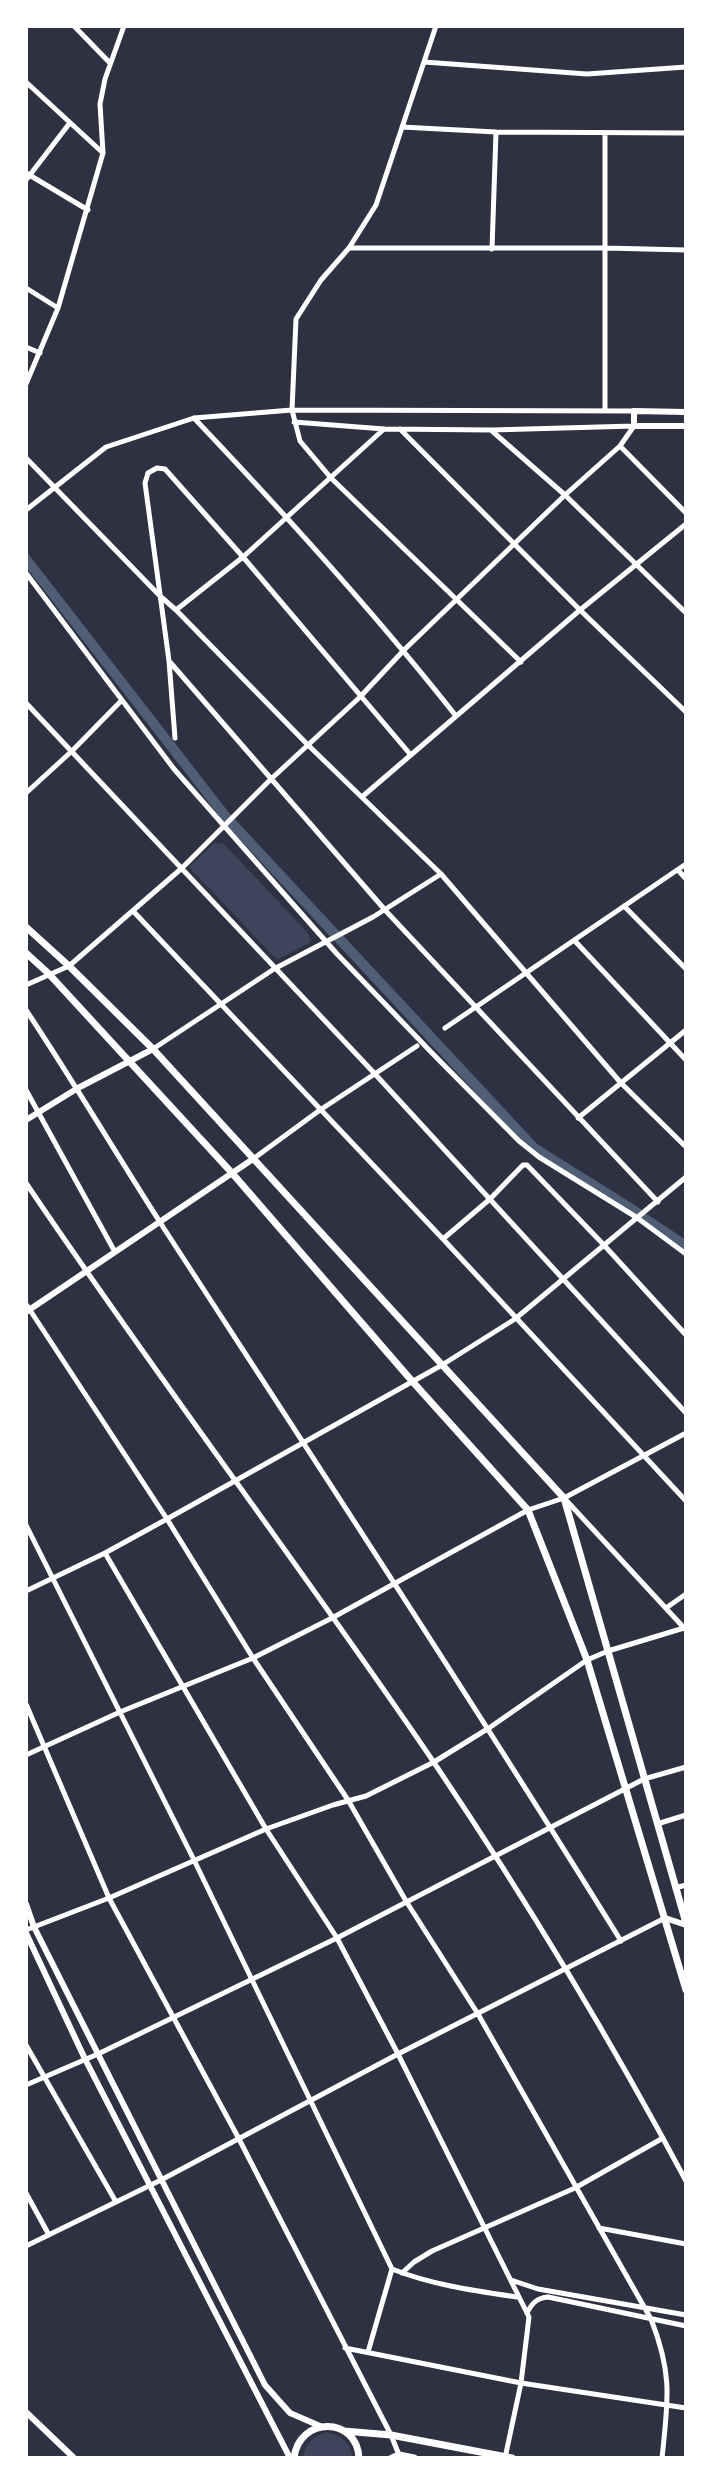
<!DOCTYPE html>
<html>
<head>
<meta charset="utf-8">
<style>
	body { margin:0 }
	#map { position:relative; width:712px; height:2484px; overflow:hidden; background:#2d3142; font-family:Overpass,sans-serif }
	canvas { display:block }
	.frame { position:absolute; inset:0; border:28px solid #fff; pointer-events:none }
</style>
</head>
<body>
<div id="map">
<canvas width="712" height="2484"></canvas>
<div class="frame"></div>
</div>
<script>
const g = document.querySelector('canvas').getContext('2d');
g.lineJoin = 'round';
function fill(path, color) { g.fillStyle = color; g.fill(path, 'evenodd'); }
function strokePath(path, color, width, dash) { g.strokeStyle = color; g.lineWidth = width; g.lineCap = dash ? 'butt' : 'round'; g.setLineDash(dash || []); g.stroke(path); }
fill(new Path2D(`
	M214 843 224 844 308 933 311 942 277 960 189 867Z
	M326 2432C342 2436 350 2441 353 2458H303C306 2443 311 2438 326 2432Z`), '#3c4559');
strokePath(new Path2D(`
	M26 559 226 817 534 1148 638 1213
	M642 1217 686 1246`), '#4f5d75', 10);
strokePath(new Path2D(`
	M74 26 110 63
	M436 26 376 205 349 248 321 280 296 319 292 410 300 441 331 478 521 662
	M424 62 587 74 686 67
	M26 82 103 153
	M402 127 496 132 686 133
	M26 173 88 210
	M26 180 69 124
	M349 248H605L686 250
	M492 249 496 132
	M26 288 58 308
	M26 347 40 353
	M26 384 58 308 103 153 100 104 105 79 124 26
	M605 411V134
	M194 418C285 514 374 612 456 716
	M294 422 384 429 492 430 634 426
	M400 429 580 610 686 712
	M492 431 565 495 686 613
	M620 446 686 513
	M26 458 160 596 176 610 308 745 441 874 621 1083 686 1147
	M26 510 106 447 194 418 292 410 634 411
	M26 573 174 769 337 954 432 1053 519 1141 539 1157 636 1217 686 1254
	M176 610 243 557 384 429
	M169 661 385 910 658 1202
	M26 703 375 1074 686 1413
	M175 738 169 661 145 483 148 473 157 468 165 469 243 557 410 754
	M26 793 73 750 121 701
	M363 796 580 610 686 524
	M678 870 686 879
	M624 906 686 969
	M133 911 443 1239 686 1501
	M574 940 686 1060
	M26 985 69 966 182 868 270 780 360 697 404 650 565 495 620 446 634 426
	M26 1010C74 1082 118 1157 165 1230 319 1467 473 1702 621 1941
	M445 1028 686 864
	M153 1049 274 969 373 917 441 874
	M26 1090 115 1252
	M578 1118 686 1030
	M253 1159 320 1110 417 1046
	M26 1183C158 1379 302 1568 435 1764 525 1898 610 2038 686 2181
	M443 1239 490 1199 523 1165H527L603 1244 686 1335
	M26 1304 167 1519 253 1658 348 1800 406 1901 478 2014 651 2319C673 2375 668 2400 662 2458
	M565 1499 686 1630
	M26 1525 194 1860 392 2269 368 2352
	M105 1553 266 1829 337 1938 398 2054 529 2317 521 2383 505 2458
	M26 1591 105 1553 167 1519 442 1365 515 1319 686 1177
	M666 1608 686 1594
	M26 1704 109 1898 239 2139 391 2435 399 2455
	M26 1755 120 1712 253 1658 332 1618 528 1510 564 1498 686 1433
	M657 1824 686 1815
	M675 1888 686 1885
	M26 1930 109 1898 266 1829 333 1805 366 1796 434 1762 489 1728 587 1660 608 1651 684 1628
	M26 2045 116 2202
	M26 2085 98 2054 337 1938 644 1779 686 1767
	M26 2193 49 2235
	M599 2228 686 2244
	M26 2246 161 2180 398 2054 665 1918
	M392 2269C432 2285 476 2291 517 2297
	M402 2273 414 2262 432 2251 575 2188 663 2138
	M511 2280 538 2289 686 2315
	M527 2313C532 2303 537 2298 548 2297L686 2326
	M345 2348 521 2383 686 2408`), '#fff', 5);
strokePath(new Path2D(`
	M686 412 634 411V426H686
	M26 1120 78 1088 153 1049
	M26 1312 253 1159
	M26 1904 34 1927 98 2054 265 2385 290 2413 320 2426
	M665 1918 686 1925
	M26 1933 85 2059 290 2458
	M26 2412 74 2458`), '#fff', 6);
strokePath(new Path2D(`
	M26 927 69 966 153 1049 564 1498 686 1923
	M26 953 48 973 232 1173 412 1381 528 1510 587 1660 686 1990
	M344 2431 391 2435 512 2458
	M294 2458C299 2416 357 2416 359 2458
	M392 2458 399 2455 414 2458`), '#fff', 7);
</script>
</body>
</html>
